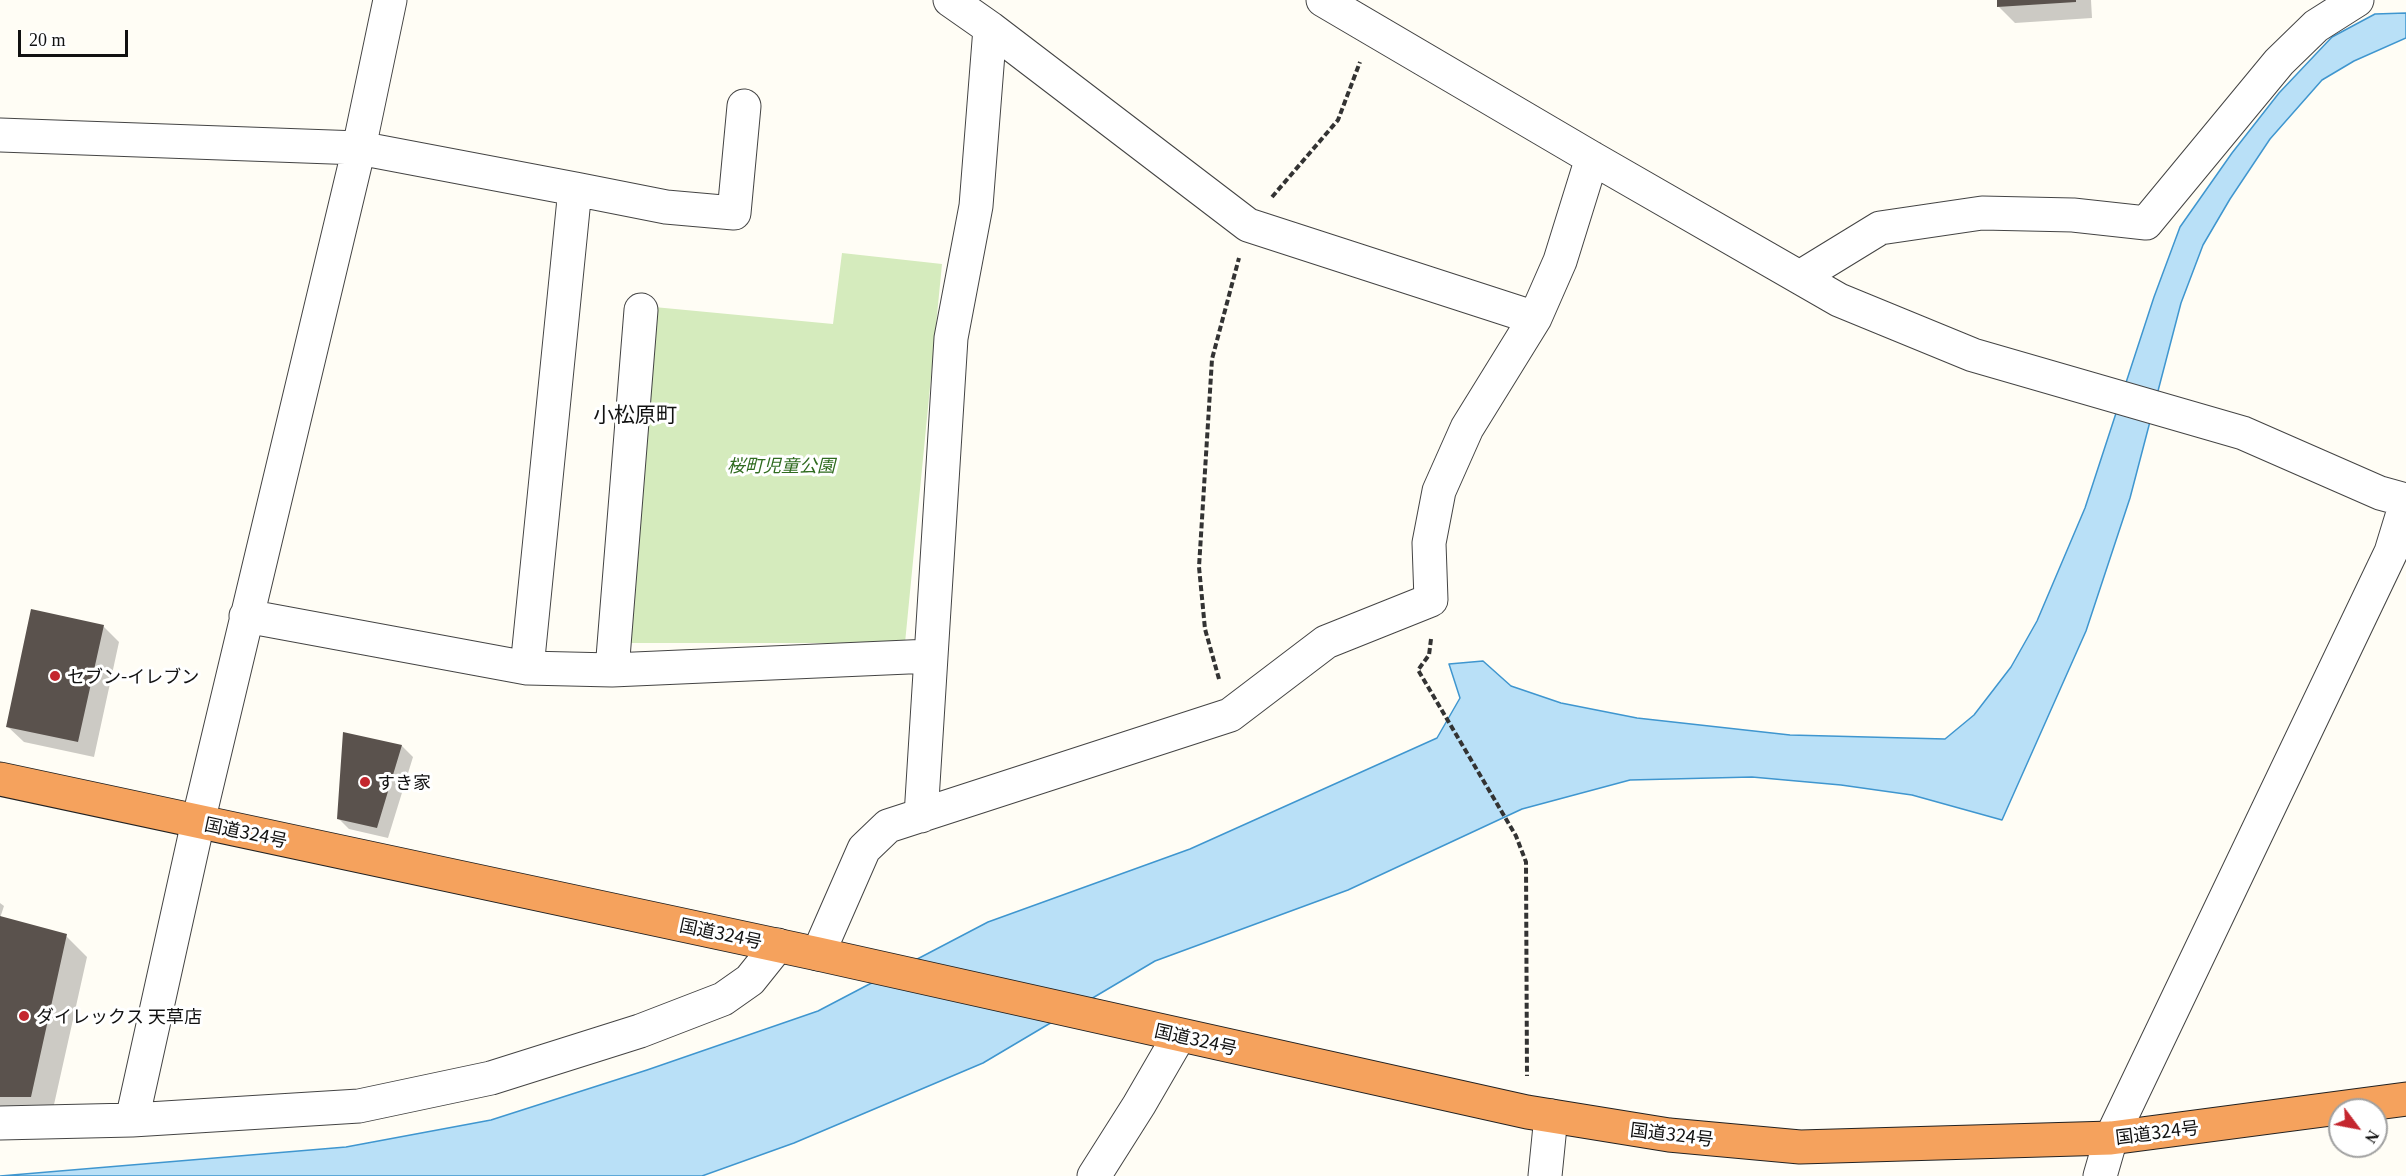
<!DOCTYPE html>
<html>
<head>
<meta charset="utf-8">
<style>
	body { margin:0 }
	#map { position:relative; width:2406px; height:1176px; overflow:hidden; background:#fffdf5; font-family:Georgia,serif }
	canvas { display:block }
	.north { position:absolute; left:2328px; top:1098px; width:60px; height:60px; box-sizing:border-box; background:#fff; border:2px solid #a0a0a0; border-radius:50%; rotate:122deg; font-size:16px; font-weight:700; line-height:24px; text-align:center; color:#111 }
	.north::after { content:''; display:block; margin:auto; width:21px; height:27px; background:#c4262e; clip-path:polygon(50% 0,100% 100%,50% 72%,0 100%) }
	.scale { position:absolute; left:18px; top:30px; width:110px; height:27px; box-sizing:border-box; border:3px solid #111; border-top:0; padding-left:8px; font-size:18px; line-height:21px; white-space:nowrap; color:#111; -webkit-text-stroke:4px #fff; paint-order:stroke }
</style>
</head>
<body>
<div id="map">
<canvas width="2406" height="1176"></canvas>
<div class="north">N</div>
<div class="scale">20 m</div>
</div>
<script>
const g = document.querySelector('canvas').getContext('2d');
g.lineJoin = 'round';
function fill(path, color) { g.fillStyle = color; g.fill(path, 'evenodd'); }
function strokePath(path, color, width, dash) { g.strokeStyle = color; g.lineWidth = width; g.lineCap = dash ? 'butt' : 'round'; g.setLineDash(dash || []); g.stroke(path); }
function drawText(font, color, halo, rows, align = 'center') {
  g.font = font + ' Georgia,"Noto Sans JP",serif'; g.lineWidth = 6; g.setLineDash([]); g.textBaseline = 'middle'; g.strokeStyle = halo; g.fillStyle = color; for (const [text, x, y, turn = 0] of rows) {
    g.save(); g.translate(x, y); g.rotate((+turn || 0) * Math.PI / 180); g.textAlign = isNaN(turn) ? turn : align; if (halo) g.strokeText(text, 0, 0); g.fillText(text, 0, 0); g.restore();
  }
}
fill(new Path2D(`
	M842 253 942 264 905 643H625L654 307 833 324Z`), '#d5ebbd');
const water = new Path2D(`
	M2406 13V38L2354 61 2322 80 2270 139 2230 199 2203 245 2181 303 2130 498 2086 631 2002 820 1912 795 1841 785 1752 777 1630 780 1522 809 1348 890 1155 961 983 1063 794 1143 702 1176H0L346 1147 491 1120 647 1070 818 1011 988 922 1190 849 1437 738 1460 698 1449 664 1483 661 1511 686 1561 703 1637 718 1790 735 1945 739 1974 715 2011 667 2037 621 2085 508 2154 297 2180 227 2232 153 2279 93 2332 37 2375 14Z`);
fill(water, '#b9e0f7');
strokePath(water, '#3f96cf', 1.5);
fill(new Path2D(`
	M1999 0H2091L2092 18 2015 23 1999 7Z
	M103 626 119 642 94 757 24 742 7 726Z
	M344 734 402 746 413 757 388 838 349 829 338 818Z
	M0 903 4 906 0 918Z
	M0 918 66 936 87 957 51 1118 0 1117Z`), '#0003');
fill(new Path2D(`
	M1997 0H2076V2L1997 7Z
	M31 609 104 625 78 742 6 727Z
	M343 732 402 745 377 828 337 819Z
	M0 916 67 934 31 1097H0Z`), '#5a524d');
const minor = new Path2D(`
	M950 0 990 28 1248 225 1535 318
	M1323 0 1592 158 1839 300 1973 355 2243 433 2380 493 2406 500
	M0 135 359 148 575 189 527 668
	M575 189 666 207 734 213 744 106
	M1800 277 1880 228 1982 213 2073 215 2146 223 2279 62 2316 26 2357 0
	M246 616 527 668 612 670 931 656
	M612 670 641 310
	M921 816 951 338 976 206 990 28
	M818 954 864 849 888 826 1230 715 1326 642 1431 600 1429 543 1439 491 1467 428 1535 318 1560 261 1592 158
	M132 1120 198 822 359 148 390 0
	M0 1123 132 1120 359 1106 491 1078 640 1031 723 999 750 980 778 945
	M1094 1176 1139 1105 1179 1036
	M1545 1176 1551 1116
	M2100 1176 2111 1138 2391 552 2406 503`);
const highway = new Path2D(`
	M0 779 818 954 1527 1112 1669 1135 1800 1147 2111 1138 2406 1099`);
strokePath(minor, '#444', 35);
strokePath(highway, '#222', 35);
strokePath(new Path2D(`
	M1272 197 1338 120 1360 62
	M1431 639 1429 655 1418 670 1516 836 1526 862 1527 1076
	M1219 679 1205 629 1199 567 1212 359 1239 258`), '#333', 4, [6, 3]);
strokePath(minor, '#fff', 33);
strokePath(highway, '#f5a25d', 33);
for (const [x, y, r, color] of [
	[55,676,6,"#c4262e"],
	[365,782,6,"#c4262e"],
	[24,1016,6,"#c4262e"]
]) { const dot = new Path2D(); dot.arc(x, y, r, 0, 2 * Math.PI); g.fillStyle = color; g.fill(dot); strokePath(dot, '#fff', 2); }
drawText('italic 18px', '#2f6b1f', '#fff', [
	["桜町児童公園",781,465]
]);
drawText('18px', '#111', '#fff', [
	["セブン-イレブン",67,676],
	["すき家",377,782],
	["ダイレックス 天草店",36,1016]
], 'left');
drawText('18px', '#111', '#fff', [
	["国道324号",246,832,12],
	["国道324号",721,933,12],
	["国道324号",1196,1039,13],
	["国道324号",2157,1132,-7],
	["国道324号",1672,1134,7]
]);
drawText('21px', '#111', '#fff', [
	["小松原町",635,414]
]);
</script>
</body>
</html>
